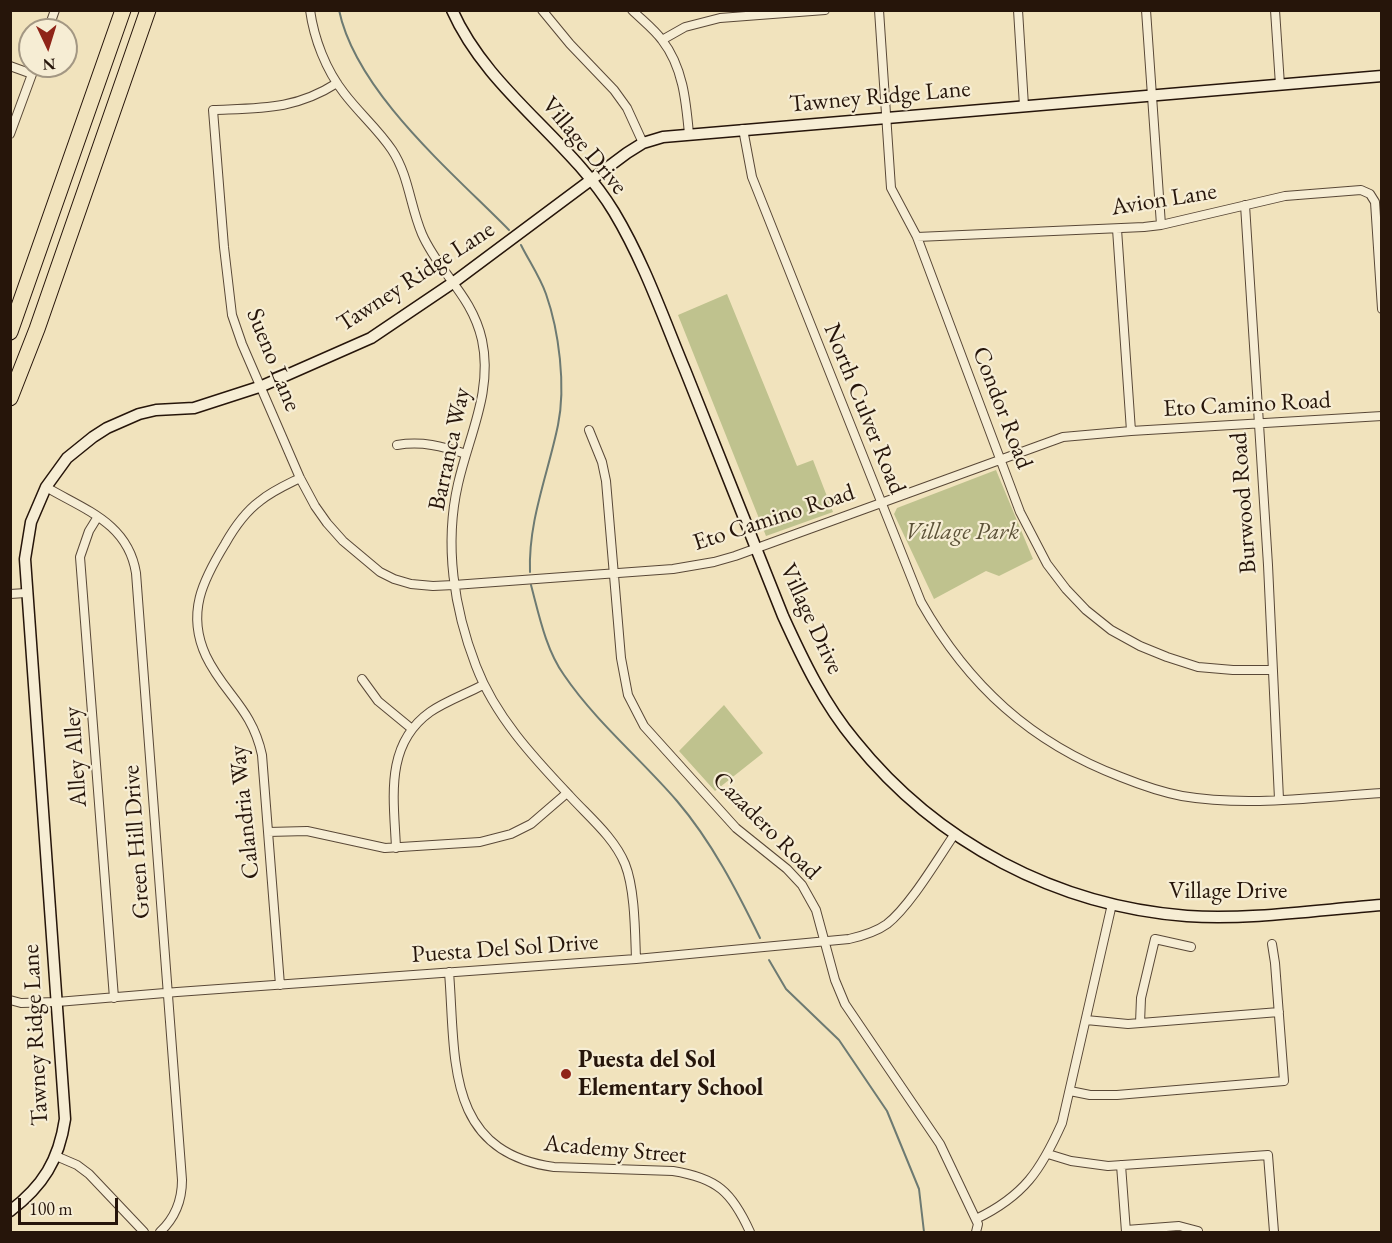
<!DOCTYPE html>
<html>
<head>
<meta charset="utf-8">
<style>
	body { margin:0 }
	#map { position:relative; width:1392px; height:1243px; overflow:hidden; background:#f1e3bd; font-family:"EB Garamond",serif }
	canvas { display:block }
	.frame { position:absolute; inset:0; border:12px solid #26150a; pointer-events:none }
	.north { position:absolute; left:18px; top:18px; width:60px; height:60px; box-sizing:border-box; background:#f6edd4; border:2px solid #a39783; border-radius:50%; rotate:176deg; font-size:16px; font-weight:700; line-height:24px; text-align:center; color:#26150a }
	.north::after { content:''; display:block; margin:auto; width:21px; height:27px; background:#8f2418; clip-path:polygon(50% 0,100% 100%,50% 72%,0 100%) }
	.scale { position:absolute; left:18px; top:1198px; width:100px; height:27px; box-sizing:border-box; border:3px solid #26150a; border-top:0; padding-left:8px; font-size:18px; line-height:21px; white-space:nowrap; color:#26150a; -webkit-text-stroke:4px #f6edd4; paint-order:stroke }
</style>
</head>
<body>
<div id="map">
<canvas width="1392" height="1243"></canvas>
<div class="frame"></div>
<div class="north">N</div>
<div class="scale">100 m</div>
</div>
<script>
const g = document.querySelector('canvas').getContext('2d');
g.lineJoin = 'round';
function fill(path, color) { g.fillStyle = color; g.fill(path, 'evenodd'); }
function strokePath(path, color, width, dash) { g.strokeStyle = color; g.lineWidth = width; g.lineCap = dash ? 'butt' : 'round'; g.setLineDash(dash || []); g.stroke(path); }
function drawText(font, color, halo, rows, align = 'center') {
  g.font = font + ' "EB Garamond",serif'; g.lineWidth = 4.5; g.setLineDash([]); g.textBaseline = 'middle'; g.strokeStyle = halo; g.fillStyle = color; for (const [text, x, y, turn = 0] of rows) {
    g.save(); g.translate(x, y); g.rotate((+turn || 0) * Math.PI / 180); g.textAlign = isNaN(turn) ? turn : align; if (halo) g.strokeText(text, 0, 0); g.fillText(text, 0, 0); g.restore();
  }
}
fill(new Path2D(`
	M727 294 797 466 813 460 833 512 766 536 678 315Z
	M996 470 1033 559 999 576 986 571 934 599 894 514 897 508Z
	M724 705 763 753 715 791 679 751Z`), '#bfc28e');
strokePath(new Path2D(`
	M339 10C356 92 452 172 509 230
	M521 245C529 261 540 277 546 294 559 331 566 386 558 425 548 474 528 521 530 572
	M531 585C539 615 546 650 564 675 596 722 641 759 677 801 712 842 737 891 760 938
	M769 960 786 989 839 1040 887 1111 919 1189 924 1232`), '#6d7a72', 2);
const street = new Path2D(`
	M310 10C314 39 326 70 344 93 359 113 378 129 392 150 409 176 410 206 422 234 439 273 472 295 482 340 493 391 469 435 458 484 444 545 454 609 476 666 495 716 533 757 569 795 588 816 614 837 625 864 635 889 635 932 636 959
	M542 10 570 44 614 90 627 108 643 143
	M632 10C642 20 654 29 662 40 683 67 686 101 689 134
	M879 10 891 188 917 237 1020 512 1047 564 1066 589 1086 610 1111 630 1140 646 1167 657 1198 667 1233 670H1273
	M1018 10 1024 106
	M1146 10 1161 225
	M1275 10 1280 85
	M48 30 55 10
	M662 40 685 27 720 18 825 10
	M10 66 32 74
	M337 83C295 110 261 108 213 110L224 247 232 315 242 344 300 478 315 506 327 523 343 541 380 572 394 579 411 584 433 586 454 585 673 569 714 562 735 556 1063 437 1131 431 1382 416
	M743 129 752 177 921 602C968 685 1031 743 1121 777 1141 785 1161 792 1182 796 1247 807 1316 797 1382 793
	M10 134 35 66
	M1245 205 1268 565 1279 799
	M1117 229 1131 431
	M917 237 1144 227 1161 225 1285 196 1361 190 1370 194 1375 202 1382 309
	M589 430 602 462 606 481 621 658 628 695 644 726 736 828 787 869 802 885 816 910 835 980 845 1004 940 1144 978 1224 976 1232
	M397 445C422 441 442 446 466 454
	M46 487C85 510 128 523 136 573L182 1180C182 1202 175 1218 160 1232
	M97 518 89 531 80 557 114 998
	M10 594 26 593
	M362 679 378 701 412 729
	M268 832 307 831 385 848 480 842 511 834 531 824 567 793
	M396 848C394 799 384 745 430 712 446 701 466 694 483 685
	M449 972C456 1057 444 1152 554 1167L673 1171C717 1178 732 1192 750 1232
	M280 985 262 755C252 708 224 694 206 656 186 613 203 580 225 544 234 528 245 512 260 501 272 491 286 485 300 478
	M10 1000 21 1003 57 1002 177 992 636 959 849 939C862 936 876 932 887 924 910 906 937 860 954 835
	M1086 1020 1128 1024 1279 1012
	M1140 1023 1141 998 1155 939 1191 947
	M1070 1091 1090 1095H1117L1284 1081 1275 963 1272 944
	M1048 1154 1071 1161 1108 1166 1268 1155 1274 1232
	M56 1156 77 1165 89 1174 144 1232
	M1121 1165 1126 1232
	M976 1219C1024 1196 1041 1170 1062 1123L1112 904
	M1126 1230 1179 1226 1198 1231`);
const secondary = new Path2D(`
	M452 10C488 91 569 138 614 212 644 262 663 317 685 370 718 452 750 534 783 616 803 660 824 704 855 741 937 843 1057 906 1187 916 1251 920 1317 910 1382 905
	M10 1211C43 1186 59 1160 65 1119L25 559 31 522 46 487 67 458 93 437 107 428 139 414 156 410 194 408 262 386 371 338 454 282 627 153 643 143 663 137 1382 76`);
const highway = new Path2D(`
	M10 332 123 10
	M10 398 37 329 148 10`);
strokePath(street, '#594837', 10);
strokePath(secondary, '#26150a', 13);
strokePath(highway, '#26150a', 17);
strokePath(street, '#f6edd4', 8);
strokePath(secondary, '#f6edd4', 10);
strokePath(highway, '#f1e3bd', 15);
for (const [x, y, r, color] of [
	[566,1074,6,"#8f2418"]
]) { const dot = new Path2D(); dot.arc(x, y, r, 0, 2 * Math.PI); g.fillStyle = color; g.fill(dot); strokePath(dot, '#f6edd4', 2); }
drawText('24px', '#26150a', '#f6edd4', [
	["Tawney Ridge Lane",880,97,-5],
	["Village Drive",584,146,50],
	["Avion Lane",1164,200,-9],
	["Tawney Ridge Lane",416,277,-33],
	["Sueno Lane",273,360,68],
	["Eto Camino Road",1247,405,-3],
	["Condor Road",1002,408,69],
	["North Culver Road",864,409,68],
	["Barranca Way",450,449,-78],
	["Burwood Road",1244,503,-94],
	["Eto Camino Road",774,518,-18],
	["Village Drive",811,619,65],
	["Alley Alley",76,757,-94],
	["Calandria Way",245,812,-96],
	["Cazadero Road",766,826,45],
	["Green Hill Drive",137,842,-94],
	["Village Drive",1228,891],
	["Puesta Del Sol Drive",505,949,-4],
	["Tawney Ridge Lane",36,1035,-93],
	["Academy Street",615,1150,5]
]);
drawText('italic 24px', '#5c5238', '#f6edd4', [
	["Village Park",962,532]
]);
drawText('bold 24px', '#26150a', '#f6edd4', [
	["Puesta del Sol",578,1060],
	["Elementary School",578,1088]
], 'left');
</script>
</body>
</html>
